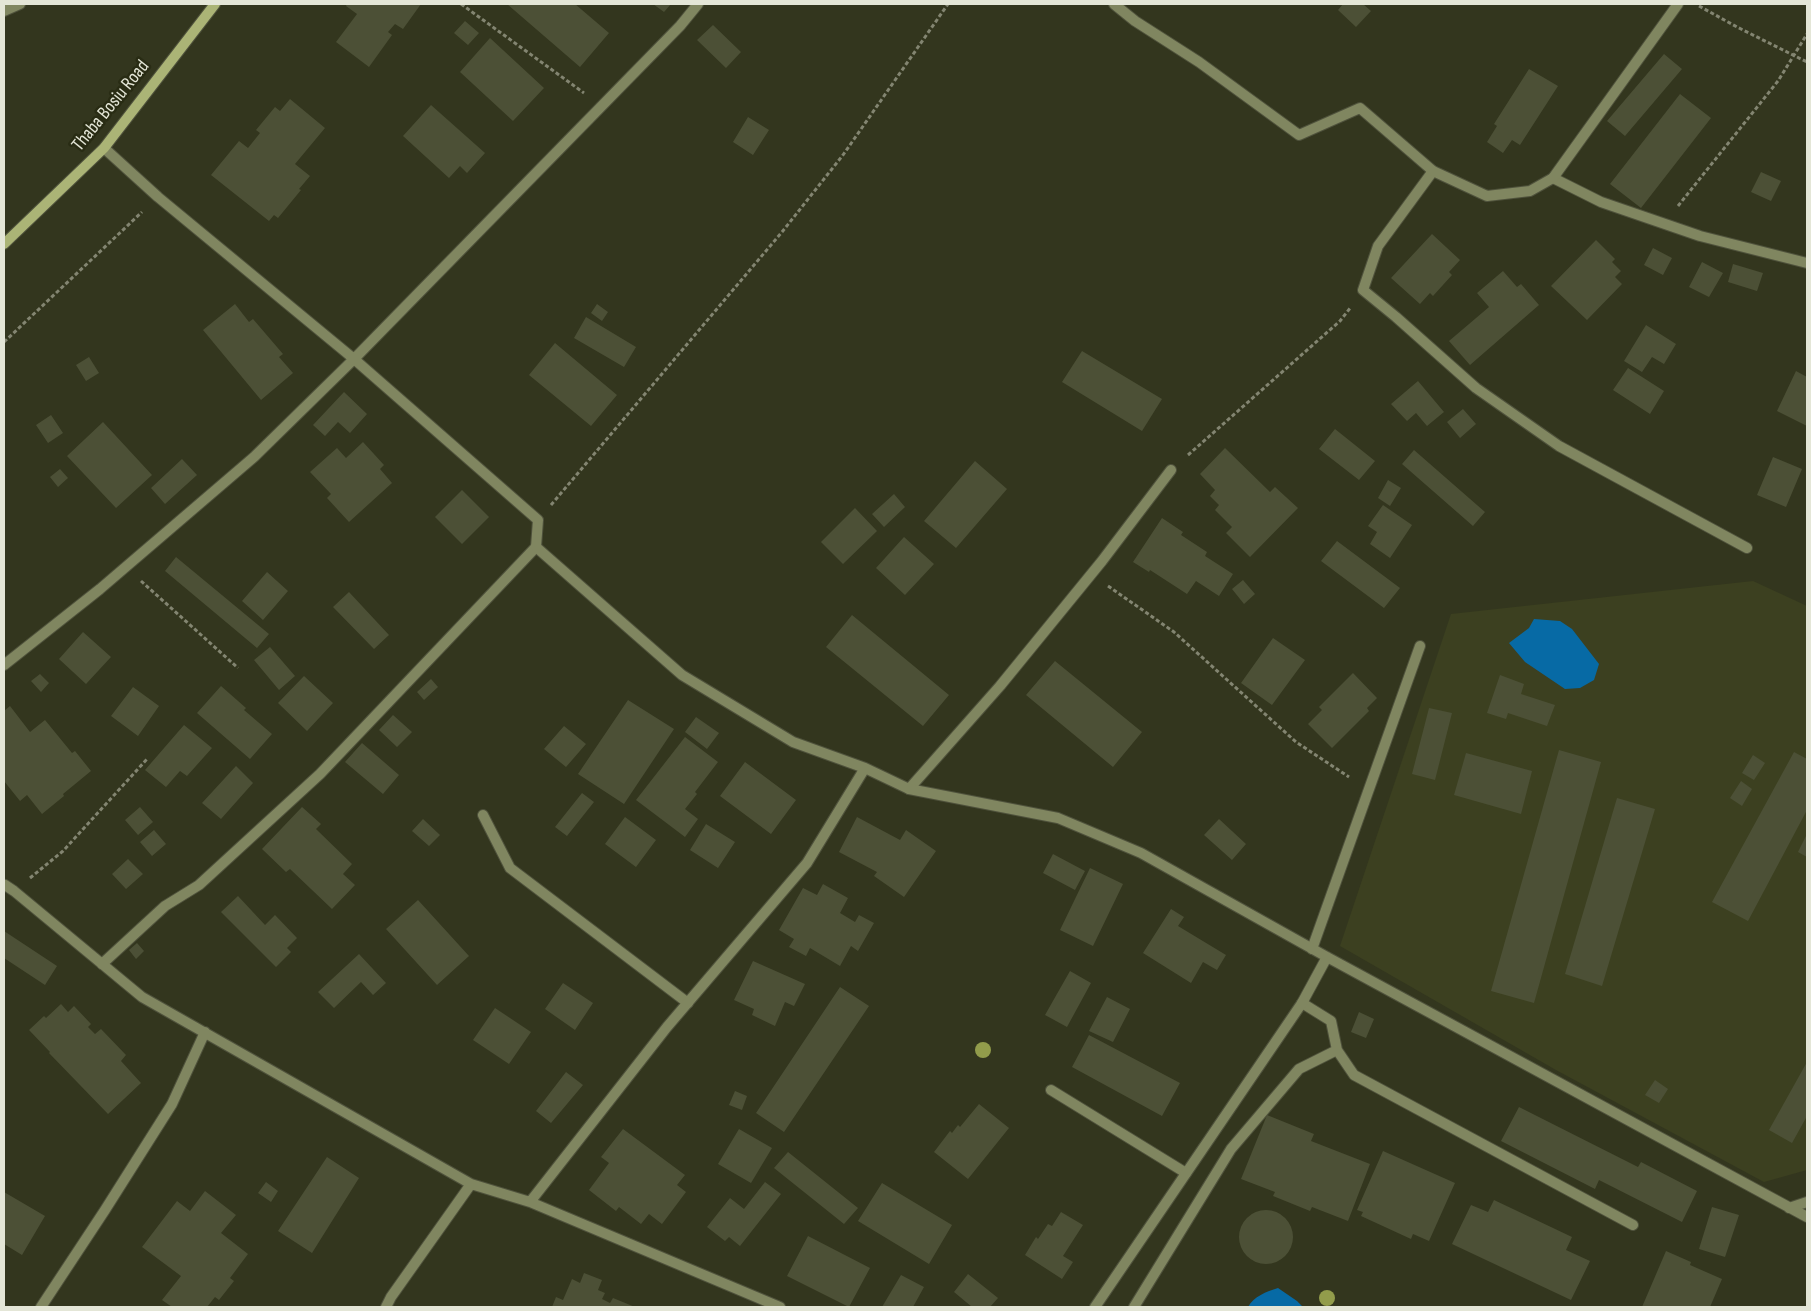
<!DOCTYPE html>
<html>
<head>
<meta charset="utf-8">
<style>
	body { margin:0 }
	#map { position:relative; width:1811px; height:1311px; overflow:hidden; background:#33361e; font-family:"Sofia Sans Condensed",sans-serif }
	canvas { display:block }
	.frame { position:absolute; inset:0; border:5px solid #e4e6d7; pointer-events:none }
</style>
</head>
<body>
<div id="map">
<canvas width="1811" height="1311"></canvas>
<div class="frame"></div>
</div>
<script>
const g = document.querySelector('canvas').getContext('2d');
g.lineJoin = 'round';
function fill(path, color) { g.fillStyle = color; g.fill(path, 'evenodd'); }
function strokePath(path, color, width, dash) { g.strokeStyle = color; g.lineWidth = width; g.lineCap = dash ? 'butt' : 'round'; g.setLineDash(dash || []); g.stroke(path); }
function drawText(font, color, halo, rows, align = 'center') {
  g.font = font + ' "Sofia Sans Condensed",sans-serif'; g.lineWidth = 5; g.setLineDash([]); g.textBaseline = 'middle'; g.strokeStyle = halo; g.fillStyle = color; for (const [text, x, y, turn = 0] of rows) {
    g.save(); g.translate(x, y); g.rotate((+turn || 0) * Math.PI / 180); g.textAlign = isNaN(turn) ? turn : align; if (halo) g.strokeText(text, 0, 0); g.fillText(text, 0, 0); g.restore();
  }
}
fill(new Path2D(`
	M1753 581 1807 606V1170L1764 1182 1556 1070 1340 946 1451 614Z`), '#3c4020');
fill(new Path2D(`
	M1534 619 1560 621 1572 629 1599 664 1594 680 1580 688 1565 689 1525 662 1509 643 1529 628Z
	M1278 1288 1297 1301 1303 1307H1248C1254 1296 1266 1292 1278 1288Z`), '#076aa5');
fill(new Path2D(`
	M347 4H421L403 29 395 24 388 32 392 35 369 67 336 42 357 14 346 6Z
	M507 4H575L609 33 580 67Z
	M653 4H671L664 12Z
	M1343 4H1363L1371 11 1356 27 1338 10Z
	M465 21 479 33 468 45 454 33Z
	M713 25 741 52 726 68 697 40Z
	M490 38 544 88 513 121 460 72Z
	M1664 54 1682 69 1625 136 1607 121Z
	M1529 69 1558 86 1520 145 1512 140 1503 153 1487 142 1497 126 1494 124Z
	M1680 94 1711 118 1641 208 1610 184Z
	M290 99 325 128 295 164 310 176 299 189 301 190 278 218 274 215 269 221 211 175 239 141 248 148 260 133 256 130 275 107 280 111Z
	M431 105 485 153 467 173 460 166 449 178 403 136Z
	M748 117 769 130 753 155 733 142Z
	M1761 172 1781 181 1771 201 1751 192Z
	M1432 234 1460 260 1449 272 1452 275 1433 296 1430 293 1420 304 1391 278Z
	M1596 240 1615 259 1612 262 1621 271 1615 277 1622 284 1587 320 1551 286Z
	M1653 248 1672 258 1663 275 1644 265Z
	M1702 262 1723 273 1709 297 1689 287Z
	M1733 264 1763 273 1757 291 1728 282Z
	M1503 271 1517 287 1521 284 1539 305 1470 365 1449 341 1489 307 1477 293Z
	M235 304 249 322 253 319 283 354 279 357 293 373 261 400 203 330Z
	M597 304 608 312 602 321 591 313Z
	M586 317 636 347 624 367 574 338Z
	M1646 325 1676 344 1664 364 1652 357 1642 372 1624 361Z
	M555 343 617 395 591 426 529 375Z
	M1082 351 1162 399 1142 431 1062 382Z
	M89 357 99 373 86 381 76 365Z
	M1628 368 1664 391 1650 414 1613 390Z
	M1796 371 1807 377V426L1777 411Z
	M1418 381 1444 412 1427 426 1416 413 1407 421 1391 404Z
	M344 392 367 414 350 433 338 422 325 436 313 425Z
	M1463 409 1476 424 1460 438 1447 422Z
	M51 415 63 433 48 443 36 425Z
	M103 422 152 475 116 508 67 456Z
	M1335 429 1375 461 1359 480 1319 449Z
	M363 442 384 465 380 469 392 483 349 522 327 498 331 494 310 472 337 448 346 458Z
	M1225 448 1270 492 1275 487 1298 508 1250 557 1226 533 1232 527 1215 510 1219 505 1210 496 1215 490 1200 474Z
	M1414 450 1485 512 1473 526 1402 464Z
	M1773 457 1802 469 1786 507 1757 495Z
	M182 459 197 475 165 504 151 488Z
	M975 461 1007 489 956 548 924 521Z
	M60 469 68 478 58 487 50 477Z
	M1388 480 1401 488 1390 506 1378 498Z
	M462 490 489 517 462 544 435 517Z
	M894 494 905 507 884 527 872 514Z
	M1383 505 1412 525 1390 558 1370 544 1377 532 1368 526Z
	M855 508 877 531 843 564 821 542Z
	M1162 518 1183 532 1181 535 1207 552 1205 556 1233 574 1219 596 1196 581 1187 594 1150 570 1149 572 1133 562Z
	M904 537 934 564 905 595 876 568Z
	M1337 541 1400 588 1384 608 1321 561Z
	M176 557 269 634 257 648 165 571Z
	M267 572 288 591 263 620 242 601Z
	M1243 580 1255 594 1244 604 1232 589Z
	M349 592 389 635 374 649 333 607Z
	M852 615 949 695 923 726 826 647Z
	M83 632 111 657 86 684 59 659Z
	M1273 638 1305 660 1272 705 1241 683Z
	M270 647 295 676 279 690 254 660Z
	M1055 661 1142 732 1113 767 1026 695Z
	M1353 673 1377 698 1367 708 1369 711 1332 748 1308 724 1322 710 1319 707Z
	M40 674 49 683 41 692 31 681Z
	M1500 675 1524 684 1521 694 1555 705 1547 726 1508 713 1506 719 1487 713Z
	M304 676 333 703 307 731 278 703Z
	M431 679 438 687 424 700 417 692Z
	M221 686 246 708 244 710 272 734 250 759 197 713Z
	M133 687 159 706 138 736 111 716Z
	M628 700 674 729 624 804 578 774Z
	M10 706 30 732 45 720 72 753 75 751 91 771 63 794 64 796 42 814 27 795 20 801 4 781V711Z
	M1429 708 1452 713 1435 780 1412 774Z
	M393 715 412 732 397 747 379 730Z
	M696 717 719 733 707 749 685 732Z
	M184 725 212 748 187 776 180 771 166 787 145 770Z
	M564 726 586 744 566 767 544 749Z
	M685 737 718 762 695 792 697 794 685 809 698 819 685 837 636 800Z
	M362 743 399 775 383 794 345 762Z
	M1559 750 1601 762 1534 1003 1491 991Z
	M1794 752 1807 759V810L1748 921 1712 902Z
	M1466 753 1532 771 1521 814 1454 795Z
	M1753 755 1765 763 1754 780 1742 773Z
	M745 762 796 800 771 834 720 796Z
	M236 766 253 783 221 819 202 803Z
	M1741 781 1752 789 1742 806 1730 798Z
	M582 793 594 802 567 836 555 827Z
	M1617 798 1655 809 1602 986 1565 974Z
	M140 807 153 822 138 835 125 820Z
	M302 807 321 824 316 829 352 864 343 874 355 885 332 909 290 869 286 872 262 849Z
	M625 817 656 840 636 867 605 844Z
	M857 817 900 840 906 830 936 851 904 897 874 876 877 872 839 852Z
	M423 819 440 835 429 846 412 831Z
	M1219 819 1246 844 1232 860 1204 835Z
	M706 824 735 842 718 868 690 850Z
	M154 830 166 844 152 856 140 842Z
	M1807 834V857L1798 852Z
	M1053 854 1085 871 1075 890 1043 873Z
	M128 859 143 874 126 889 112 874Z
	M1090 868 1123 884 1093 946 1060 930Z
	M823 884 848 898 840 913 855 922 859 915 874 923 858 951 851 946 840 966 810 948 806 956 789 947 794 939 779 930 803 888 817 895Z
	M238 896 265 925 275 915 297 938 287 948 291 952 276 967 221 912Z
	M418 900 469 956 437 985 386 929Z
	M1171 909 1184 917 1178 926 1226 955 1217 970 1203 962 1191 983 1143 953Z
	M4 931 57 966 45 985 4 958Z
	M137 943 144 951 136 959 129 950Z
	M359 954 386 983 373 995 361 982 334 1008 318 992Z
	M753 961 805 984 794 1006 785 1002 775 1026 752 1015 754 1009 734 1000Z
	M1070 971 1091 983 1067 1027 1045 1015Z
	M563 983 593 1003 575 1030 545 1009Z
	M840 987 869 1006 784 1132 756 1113Z
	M1107 997 1130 1009 1113 1042 1089 1031Z
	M61 1004 68 1012 74 1006 91 1024 88 1027 95 1034 101 1029 126 1055 121 1061 141 1083 108 1114 49 1053 50 1052 29 1030 44 1016 46 1018Z
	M495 1008 531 1032 509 1064 473 1040Z
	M1359 1012 1374 1019 1366 1038 1351 1032Z
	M1089 1035 1180 1083 1162 1116 1072 1067Z
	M1807 1062V1116L1792 1143 1769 1130Z
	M566 1072 583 1085 551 1123 536 1111Z
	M1655 1080 1668 1089 1659 1103 1645 1095Z
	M735 1091 747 1096 742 1110 729 1105Z
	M979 1104 1009 1128 968 1179 934 1152 950 1131 952 1133 958 1125 960 1127Z
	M1519 1107 1638 1167 1641 1162 1697 1191 1682 1222 1599 1180 1595 1189 1501 1141Z
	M1267 1115 1314 1134 1311 1141 1370 1164 1348 1221 1312 1207 1310 1211 1273 1196 1275 1192 1241 1179Z
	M623 1129 685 1175 677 1185 686 1192 662 1224 649 1214 641 1224 619 1207 616 1211 589 1190 609 1163 601 1157Z
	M739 1129 772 1148 751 1183 718 1164Z
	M1383 1151 1455 1183 1429 1241 1413 1234 1411 1239 1361 1216 1363 1212 1357 1210Z
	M788 1152 858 1208 844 1224 774 1168Z
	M327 1157 359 1178 312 1253 278 1231Z
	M266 1182 278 1191 271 1202 258 1193Z
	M765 1182 781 1194 740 1246 729 1237 725 1241 707 1227 730 1198 744 1209Z
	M882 1183 952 1225 929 1264 858 1221Z
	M205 1191 236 1215 221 1233 248 1254 230 1278 234 1281 219 1300 215 1297 207 1307H172L162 1300 181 1276 142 1247 177 1201 190 1211Z
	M4 1192 45 1216 22 1255 4 1244Z
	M1494 1200 1572 1237 1566 1250 1590 1261 1571 1300 1452 1244 1471 1205 1488 1212Z
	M1712 1207 1739 1215 1725 1257 1699 1249Z
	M1239 1237a27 27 0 1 1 54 0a27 27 0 1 1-54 0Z
	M1061 1212 1083 1225 1063 1256 1073 1262 1062 1279 1025 1255 1036 1237 1038 1239 1048 1224 1052 1226Z
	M808 1236 870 1268 849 1307 787 1276Z
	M1666 1251 1691 1262 1690 1265 1722 1279 1710 1307H1642Z
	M584 1273 602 1280 598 1290 605 1293 602 1299 610 1303 613 1298 635 1307H552L556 1297 563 1300 572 1279 580 1283Z
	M968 1274 998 1298 990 1307H972L954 1292Z
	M901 1275 924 1287 913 1307H882Z`), '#4c5036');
const lane = new Path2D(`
	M1433 171 1378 246 1363 290 1396 317 1476 388 1559 446 1747 548
	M1553 178 1601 202 1700 236 1807 263
	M4 665 100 589 254 457 354 359
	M909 789 1000 686 1102 561 1171 470
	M483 815 510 868 688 1003
	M1312 949 1420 646
	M102 964 165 906 199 885 320 774 536 547
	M1302 1003 1331 1021 1337 1050 1354 1075 1633 1225
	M1051 1090 1186 1173
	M1134 1307 1231 1149 1299 1069 1337 1050`);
const street = new Path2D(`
	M1114 4 1135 21 1199 62 1299 135 1360 108 1433 171 1487 196 1530 191 1553 178 1678 4
	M4 11 20 4
	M104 148 158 197 354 359 538 520 536 547 682 675 793 742 865 768 909 789 1058 818 1141 853 1327 957 1807 1217
	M354 359 680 26 698 4
	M4 886 5 885 14 891 142 997 471 1184 530 1202 780 1307
	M530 1202 667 1027 807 863 865 768
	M1789 1208 1807 1202
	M41 1307 105 1210 172 1104 205 1032
	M386 1307 391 1297 471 1184
	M1095 1307 1302 1003 1327 957`);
const secondary = new Path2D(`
	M4 244 104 148 215 4`);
strokePath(lane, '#4f523c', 12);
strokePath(street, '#4f523c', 12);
strokePath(secondary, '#4f523c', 12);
strokePath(new Path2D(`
	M461 4 584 93
	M1699 6 1737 27 1807 62
	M1678 206 1778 81 1807 34
	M4 342 142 212
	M1188 455 1340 321 1351 307
	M551 505 782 232 843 155 948 4
	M141 581 238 668
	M1108 586 1174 632 1296 742 1349 777
	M30 878 63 851 148 758`), '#838571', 3, [4, 2.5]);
strokePath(lane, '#808660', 10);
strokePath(street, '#808660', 10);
strokePath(secondary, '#abb476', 10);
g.fillStyle = '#929c4b';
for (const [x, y] of [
	[983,1050],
	[1327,1298]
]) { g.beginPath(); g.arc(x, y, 8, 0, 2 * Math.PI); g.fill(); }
drawText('19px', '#e4e6d7', '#292c14', [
	["Thaba Bosiu Road",111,106,-51]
]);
</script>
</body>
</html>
